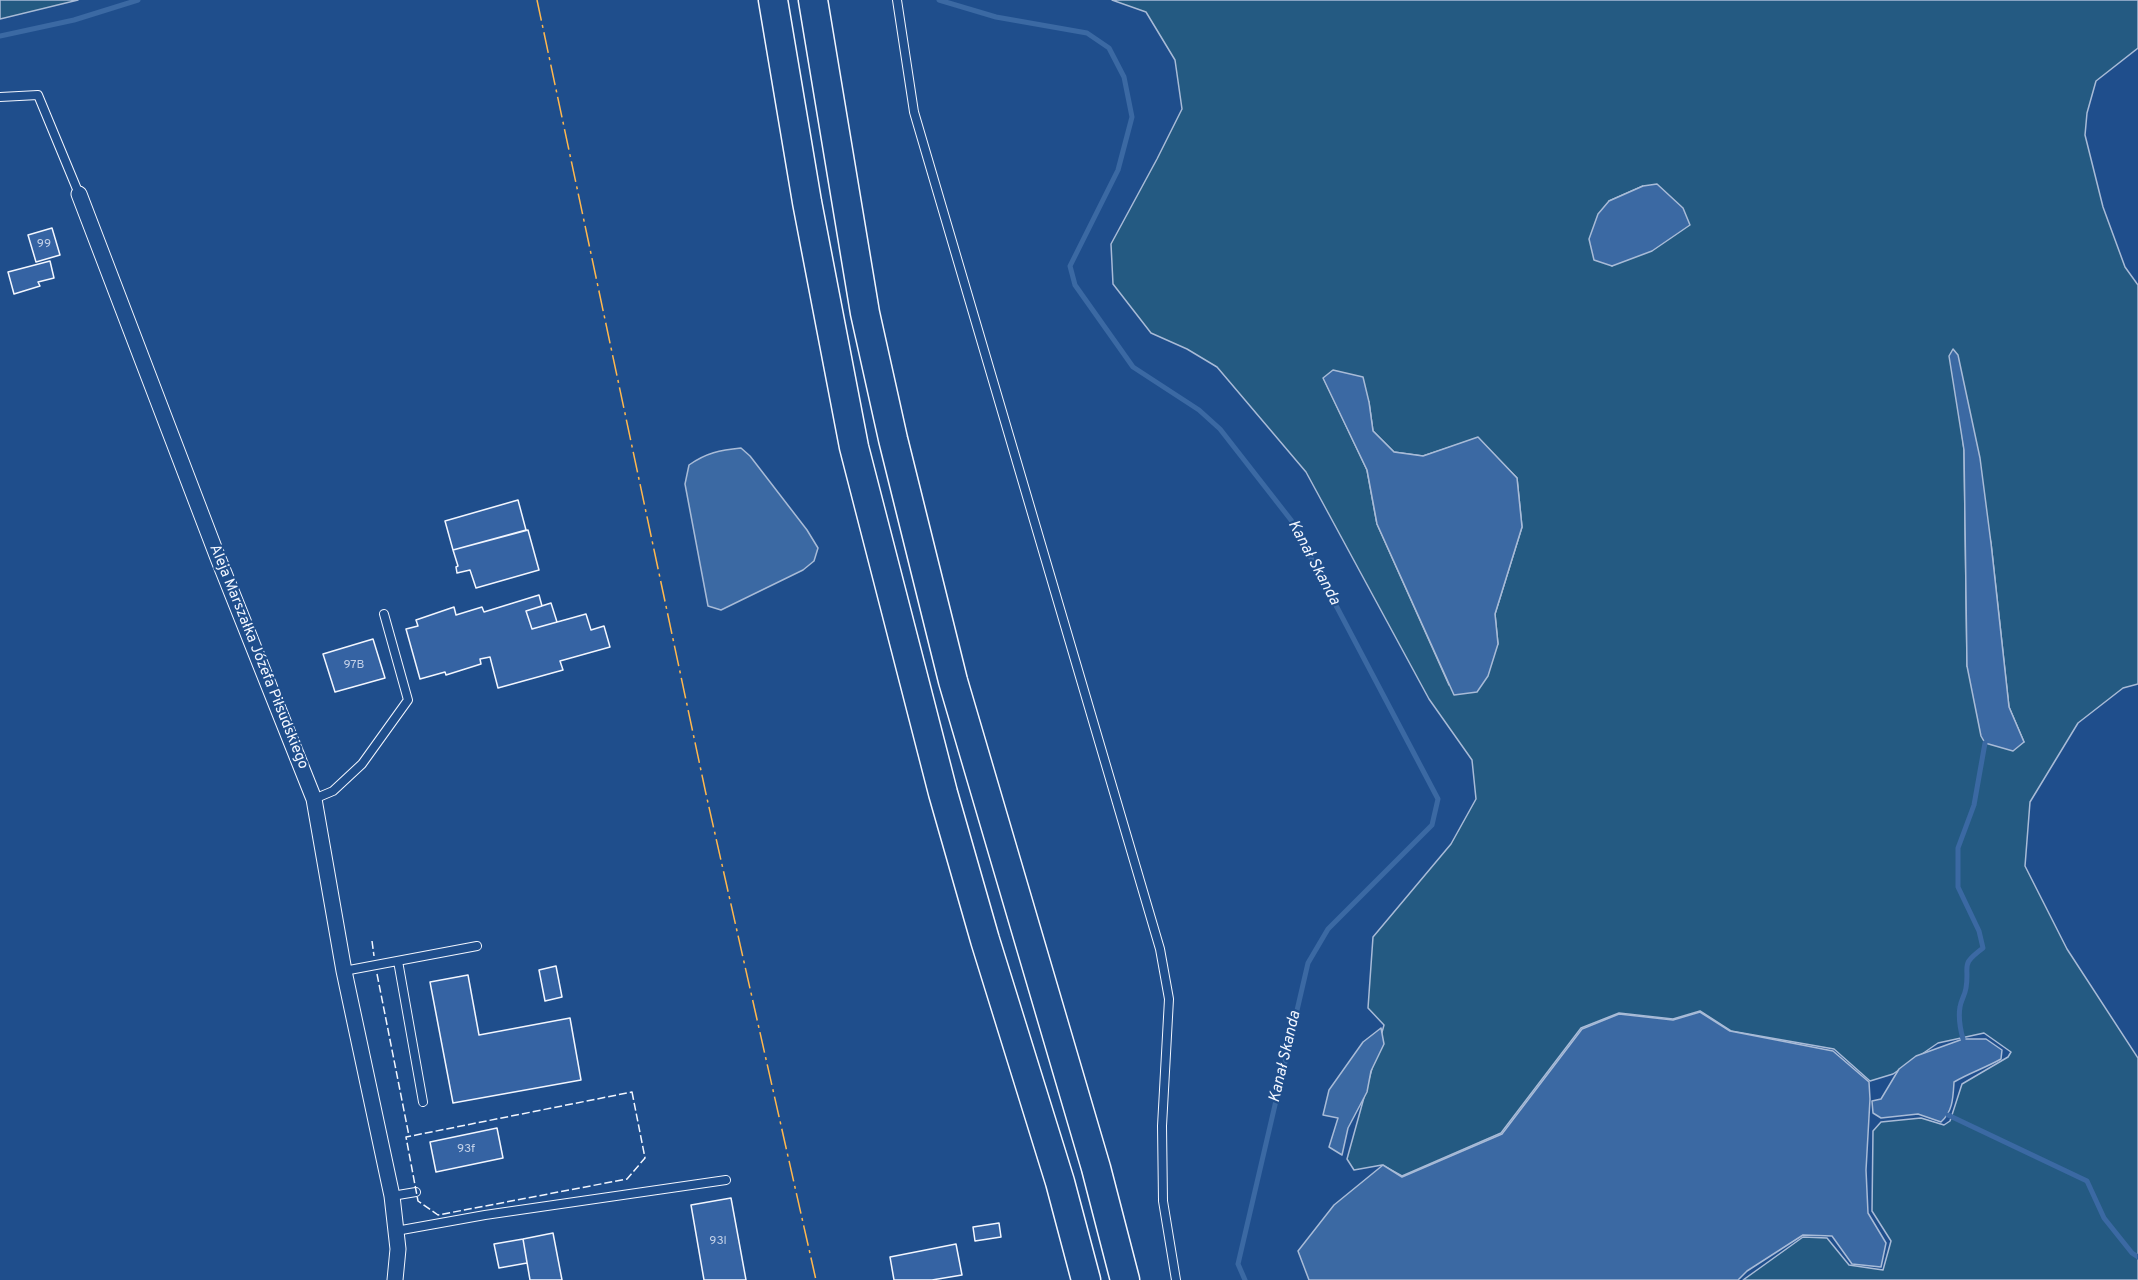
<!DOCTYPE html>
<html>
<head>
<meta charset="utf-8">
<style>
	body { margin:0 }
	canvas { display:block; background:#1f4e8c }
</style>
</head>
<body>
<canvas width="2138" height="1280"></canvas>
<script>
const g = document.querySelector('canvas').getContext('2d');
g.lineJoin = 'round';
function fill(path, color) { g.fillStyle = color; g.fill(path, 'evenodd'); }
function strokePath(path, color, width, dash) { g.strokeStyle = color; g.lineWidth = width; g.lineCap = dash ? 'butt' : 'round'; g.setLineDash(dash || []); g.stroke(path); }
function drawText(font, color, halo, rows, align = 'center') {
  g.font = font + ' Overpass,sans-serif'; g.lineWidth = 4.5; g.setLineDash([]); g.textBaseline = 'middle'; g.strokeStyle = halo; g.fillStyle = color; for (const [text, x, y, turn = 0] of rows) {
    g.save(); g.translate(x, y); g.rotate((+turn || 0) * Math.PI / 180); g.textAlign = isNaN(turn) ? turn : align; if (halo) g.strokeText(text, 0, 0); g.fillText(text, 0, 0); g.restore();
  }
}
const green = new Path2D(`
	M0 0H78L0 19Z
	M1112 0H2138V48L2096 81 2087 113 2085 135 2103 207 2125 267 2138 285V684L2123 688 2078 723 2030 802 2025 866 2067 949 2138 1058V1280H1743L1803 1237 1827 1238 1849 1265 1883 1270 1891 1241 1872 1211 1873 1131 1881 1122 1921 1118 1944 1125 1950 1121 1962 1084 2008 1057 2011 1052 1984 1033 1938 1043 1893 1074 1870 1081 1834 1049 1731 1031 1700 1011 1673 1019 1619 1013 1581 1028 1501 1133 1402 1176 1382 1165 1354 1170 1347 1159 1384 1025 1368 1008 1373 937 1451 844 1476 799 1472 760 1429 699 1306 472 1217 367 1187 349 1151 333 1113 284 1111 244 1157 159 1182 109 1175 60 1146 12ZM1643 186 1612 266 1609 201ZM1324 379 1369 402 1373 431 1394 452 1423 456 1478 438 1517 478 1522 527 1495 614 1498 644 1449 685 1377 524 1367 470ZM1959 409 1991 543 2009 707 2024 742 1967 666 1964 450Z`);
fill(green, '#245a82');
strokePath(green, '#a8bbd7', 1.5);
const water = new Path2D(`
	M1657 184 1683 208 1690 225 1652 251 1612 266 1594 260 1589 239 1598 214 1609 201 1643 186Z
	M1953 349 1958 355 1980 458 1991 543 2009 707 2024 742 2013 751 1985 743 1981 736 1967 666 1964 450 1949 356Z
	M1333 370 1363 377 1369 402 1373 431 1394 452 1423 456 1478 437 1517 478 1522 527 1495 614 1498 644 1488 676 1477 692 1454 695 1377 524 1367 470 1323 378Z
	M741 448 750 456 807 530 818 548 814 561 803 570 721 610 708 606 685 484 689 465C706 453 720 450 741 448Z
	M1700 1012 1730 1031 1833 1051 1869 1082 1870 1099 1866 1170 1868 1213 1886 1243 1881 1267 1852 1264 1832 1236 1803 1235 1747 1271 1738 1280H1309L1298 1251 1334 1205 1383 1165 1402 1177 1502 1134 1582 1029 1619 1014 1673 1020Z
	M1381 1028 1384 1044 1371 1071 1367 1092 1348 1128 1342 1155 1329 1147 1338 1118 1323 1115 1329 1090 1363 1042Z
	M1963 1039H1986L2002 1050 2001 1059C1985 1068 1969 1073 1954 1082 1953 1098 1953 1111 1941 1122L1918 1114 1881 1118 1873 1113 1872 1101 1881 1099 1899 1069 1916 1056Z`);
fill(water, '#3b69a3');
strokePath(water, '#a8bbd7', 1.5);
strokePath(new Path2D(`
	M939 0 996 17 1087 33 1109 48 1124 77 1132 117 1118 170 1070 266 1075 285 1133 367 1199 410 1220 429 1291 520 1438 799 1432 825 1328 929 1308 963 1238 1264 1245 1280
	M0 36 74 20 138 0
	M1963 1039C1960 1028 1958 1018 1960 1007 1961 1000 1965 995 1966 988 1970 964 1959 966 1983 948L1979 931 1958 887V848L1974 805 1985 743
	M1948 1115 2087 1181 2104 1218 2132 1253 2138 1257`), '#3b69a3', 5);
const building = new Path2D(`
	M52 228 60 255 36 262 28 235Z
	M50 261 54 278 38 282 40 286 14 294 8 272Z
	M518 500 526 530 453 550 445 521Z
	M528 530 539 570 476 588 470 570 457 573 456 567 458 566 453 550Z
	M539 595 542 606 526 611 532 629 586 614 591 630 604 626 610 647 560 661 563 670 498 688 490 657 480 659 481 664 446 675 445 672 420 679 406 629 418 626 416 620 454 607 456 615 482 607 484 612Z
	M551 603 557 622 532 629 526 611Z
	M373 639 385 678 335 692 323 654Z
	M556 966 562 997 545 1001 539 970Z
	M468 975 479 1035 570 1018 581 1080 453 1103 430 982Z
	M497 1128 503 1158 436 1172 430 1142Z
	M731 1198 746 1280H704L691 1205Z
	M999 1223 1001 1237 975 1241 973 1227Z
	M553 1233 562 1280H530L523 1239Z
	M523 1239 527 1263 499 1268 494 1244Z
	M956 1244 962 1275 932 1280H894L890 1257Z`);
fill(building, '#3563a3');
strokePath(building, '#f2f6ff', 1.5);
const lane = new Path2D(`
	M897 0 914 112 1160 949 1169 999 1162 1126 1163 1201 1176 1280
	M0 97 38 95 79 194
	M314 799 333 791 362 764 408 700 384 614
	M398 961 423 1102
	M344 971 477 946
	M392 1196 416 1192
	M396 1231 485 1215 726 1180`);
const street = new Path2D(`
	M79 194 218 558 314 799 344 971 392 1196 398 1249 395 1280`);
const highway = new Path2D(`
	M773 0 807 202 854 447 943 793 985 940 1060 1182 1086 1280
	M813 0 865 313 893 439 953 681 1096 1168 1125 1280`);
strokePath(lane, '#f2f6ff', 10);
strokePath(street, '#f2f6ff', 17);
strokePath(highway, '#f2f6ff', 31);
strokePath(lane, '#1f4e8c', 8);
strokePath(street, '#1f4e8c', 15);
strokePath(highway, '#1f4e8c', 28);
strokePath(new Path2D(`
	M372 941 374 956
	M377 974 409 1136
	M632 1092 645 1158 627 1179 438 1215 418 1201 406 1137Z`), '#f2f6ff', 1.5, [8, 3]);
strokePath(new Path2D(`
	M537 0 706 794 816 1280`), '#ffb74d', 1.5, [21, 4.5, 3, 4.5]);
drawText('12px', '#c3d1e8', null, [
	["99",44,245],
	["97B",354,666],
	["93f",466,1150],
	["93l",718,1242]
]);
drawText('15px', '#f2f6ff', '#1f4e8c', [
	["Aleja Marszałka Józefa Piłsudskiego",258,657,68]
]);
drawText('italic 16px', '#f2f6ff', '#1f4e8c', [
	["Kanał Skanda",1313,563,62],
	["Kanał Skanda",1286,1057,-77]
]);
</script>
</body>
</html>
